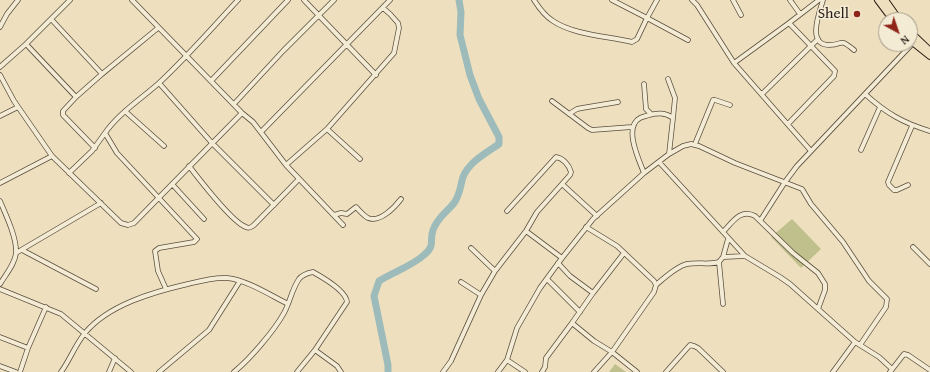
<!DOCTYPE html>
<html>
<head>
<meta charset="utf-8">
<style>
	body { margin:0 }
	#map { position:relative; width:930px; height:372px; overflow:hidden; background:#eee0be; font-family:"Gentium Book Plus",serif }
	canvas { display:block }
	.north { position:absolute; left:878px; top:12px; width:40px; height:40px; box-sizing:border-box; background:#f4ebd5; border:1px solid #a39988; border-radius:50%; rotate:140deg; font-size:11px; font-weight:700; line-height:16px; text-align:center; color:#291d15 }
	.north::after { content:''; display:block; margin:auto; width:14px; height:18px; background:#8f2418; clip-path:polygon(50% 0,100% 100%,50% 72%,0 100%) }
</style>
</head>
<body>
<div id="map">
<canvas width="930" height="372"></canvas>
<div class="north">N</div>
</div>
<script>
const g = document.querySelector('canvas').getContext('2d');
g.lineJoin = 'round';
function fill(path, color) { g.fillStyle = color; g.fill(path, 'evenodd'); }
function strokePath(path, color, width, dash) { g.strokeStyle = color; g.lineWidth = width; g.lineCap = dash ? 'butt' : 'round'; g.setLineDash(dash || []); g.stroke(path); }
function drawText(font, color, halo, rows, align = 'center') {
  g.font = font + ' "Gentium Book Plus",serif'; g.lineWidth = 3; g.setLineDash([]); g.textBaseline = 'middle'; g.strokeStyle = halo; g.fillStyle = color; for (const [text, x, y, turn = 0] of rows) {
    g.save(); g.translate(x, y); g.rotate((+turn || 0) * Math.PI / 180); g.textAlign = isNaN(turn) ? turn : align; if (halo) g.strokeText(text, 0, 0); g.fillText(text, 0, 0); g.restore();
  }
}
fill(new Path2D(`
	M792 219 821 249 801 268 771 237Z
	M615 364 626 372H609Z`), '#bfc08c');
strokePath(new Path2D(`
	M388 372V365L374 296 379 281C393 272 412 266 424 255 436 245 429 241 433 230 437 218 447 212 454 203 460 195 460 187 463 177 469 162 486 153 499 144V137L479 99 470 75 460 35 461 12 459 0`), '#9cbbba', 7);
const minor = new Path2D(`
	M132 0 242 113 253 122 286 165 343 225
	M304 0 376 75
	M534 0C539 8 545 16 553 21 574 35 607 36 632 42L637 39 647 18 688 40
	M612 0 647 18 657 0
	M692 0 697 5 734 63 811 151
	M733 0 741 15
	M790 0 800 14
	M823 0C820 11 806 45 829 45 845 45 838 37 854 50
	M789 23 819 0
	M0 27 7 14 18 0
	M26 44 76 97 102 74 51 19
	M734 63 789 23 835 71 834 76 788 124
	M0 67 26 44 70 0
	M102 74 158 28
	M0 75 14 101 52 156 121 223 128 225 134 223 242 113
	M668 79 675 98 673 118
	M211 81 288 0
	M159 83 212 143 274 205
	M644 84 646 109 651 114
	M762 94 818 39
	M865 94C886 113 903 123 930 131
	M76 97 63 111V115L95 148
	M552 101 588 128 592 130 632 127
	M234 104 283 51 334 0
	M126 112 164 146
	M569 114 577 109 582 108 618 102
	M0 116 18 107
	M327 129 360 159
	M261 132 390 0
	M695 144 713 100H715L730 105
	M861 150 880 107
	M659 162 745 256 780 277 790 284 855 342 879 357 892 369
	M286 165 327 129 394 53 399 28 398 23 390 14 383 8
	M189 166C199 179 233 223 246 227 250 229 251 227 254 225L299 179
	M69 173 92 151 105 133
	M644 173C639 160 623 127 640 118 642 117 646 116 649 115 657 113 665 112 673 118L669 154
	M0 183 52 156
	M172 184 204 219
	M562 184 597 216
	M908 185 897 190H894L889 185 888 182 912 126
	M0 201C6 215 17 238 16 253 15 264 6 274 0 284
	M334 215 341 213 347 214 356 207C360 211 363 215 368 218 380 223 395 207 401 199
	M760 221 785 182 797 166 915 41
	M586 227 617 246 654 281 656 285 654 292 612 352 594 372
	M526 231 562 258
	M723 232C732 223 740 208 755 216L793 253 818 273 825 284V290L818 309
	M913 247 930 264
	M471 248 495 271
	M22 250 96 289
	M16 253 101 203
	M624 253 593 293 572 323 594 341 612 352 637 372
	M723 257 745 256
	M558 263 570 276 593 293
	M547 279 580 312
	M461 282 481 295
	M656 285C664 278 677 266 687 264 698 262 709 265 719 262
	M0 289 61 314 131 372
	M166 289 158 271 155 251 159 248 194 242 197 239 117 153 105 133C119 113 141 99 159 83 187 57 212 28 238 0
	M723 304 719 262 723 257 728 239
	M0 337 28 348
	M315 350 337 366 341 372
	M507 360 525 372
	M0 366 16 372
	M20 372 28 348 46 307
	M61 372C70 360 75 345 85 333 108 305 153 292 188 284 200 281 214 277 227 278 247 280 270 295 288 304
	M109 372 115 358
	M159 372 209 330 240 281
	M234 372C250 359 274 331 284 313 290 302 292 289 299 279 302 275 308 273 313 272 322 277 346 291 347 302L315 350 297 372
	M443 372 451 361 481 295 495 271 526 231 537 212 570 175 571 172C569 165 563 158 556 157L507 211
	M498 372 507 360 517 328 540 288 562 258 593 219 644 173 669 154 683 146 691 144 699 146 735 163 802 189 811 204 843 242 869 281 887 299 886 307 860 345
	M542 372 545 367 546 358 572 323
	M666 372 690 345 694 346 698 348 723 372
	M833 372 855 342
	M890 372 904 354 908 355 930 370`);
const highway = new Path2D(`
	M878 0 893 20
	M885 0 899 20
	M910 32 930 51
	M910 40 930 56`);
strokePath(minor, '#5a4e3f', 5.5);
strokePath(highway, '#291d15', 8);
strokePath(minor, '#f4ebd5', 4);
strokePath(highway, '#eee0be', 6);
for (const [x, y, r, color] of [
	[857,14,4,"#8f2418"]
]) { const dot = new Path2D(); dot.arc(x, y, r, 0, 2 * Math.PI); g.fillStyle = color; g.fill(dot); strokePath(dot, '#f4ebd5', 1.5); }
drawText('15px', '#291d15', '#f4ebd5', [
	["Shell",849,14]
], 'right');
</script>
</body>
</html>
